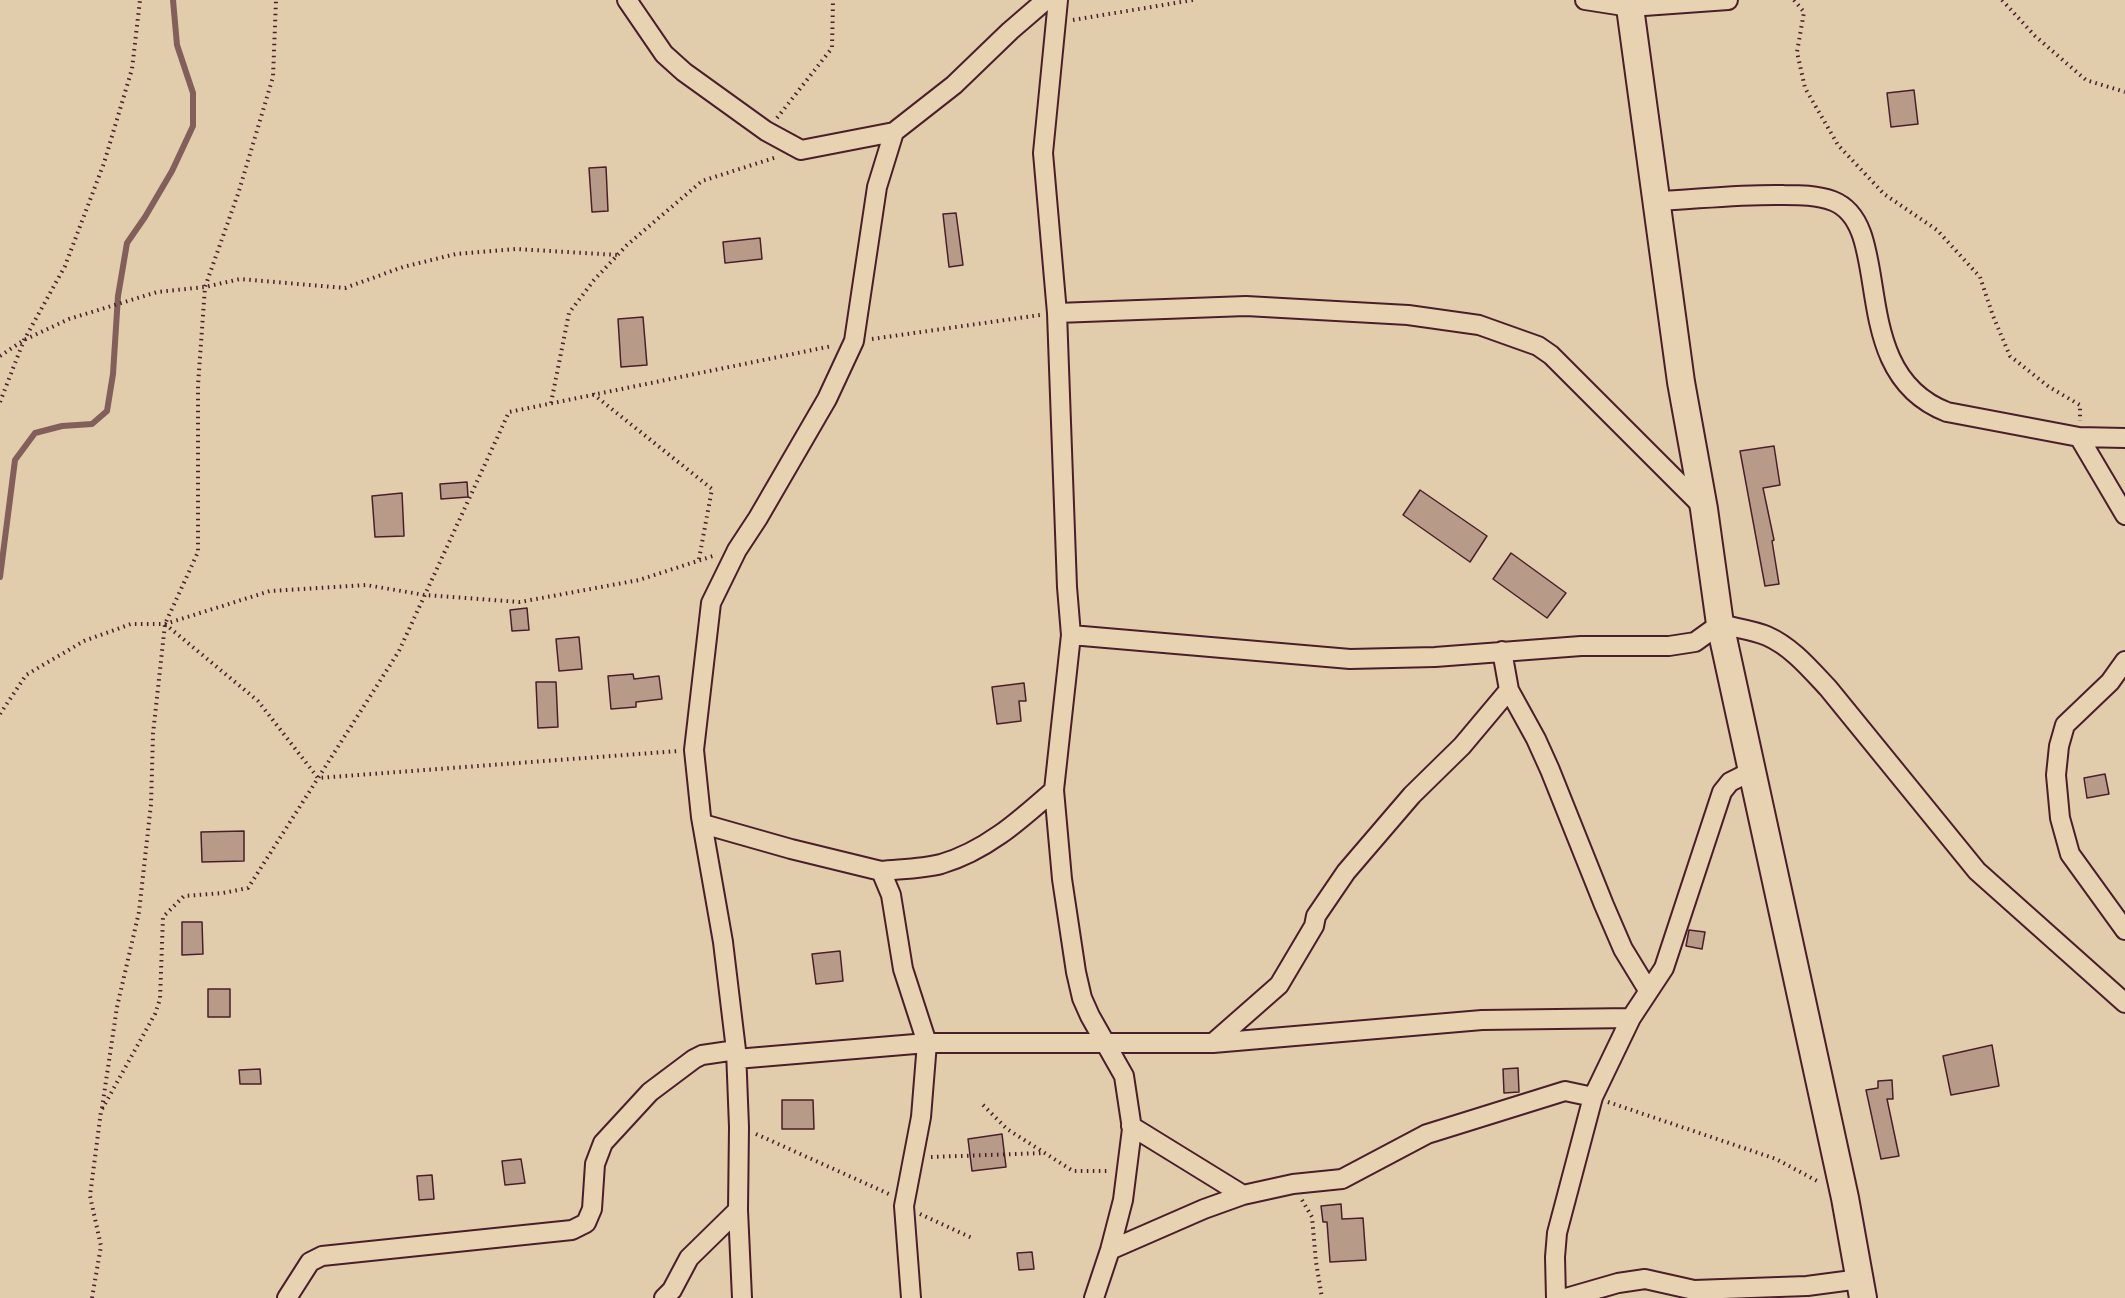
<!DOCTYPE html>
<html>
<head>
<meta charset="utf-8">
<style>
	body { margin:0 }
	canvas { display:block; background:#e1ccac }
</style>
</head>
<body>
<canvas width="2125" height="1298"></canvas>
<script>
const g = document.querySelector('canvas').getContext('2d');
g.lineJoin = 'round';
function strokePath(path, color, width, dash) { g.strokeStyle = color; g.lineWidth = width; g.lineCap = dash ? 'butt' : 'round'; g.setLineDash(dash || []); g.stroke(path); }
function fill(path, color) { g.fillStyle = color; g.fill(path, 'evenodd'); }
strokePath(new Path2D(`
	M0 577 15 460 35 433 62 426 92 424 107 411 113 374 118 296 127 243 145 217 172 171 193 126V93L177 45 173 0`), '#825f5b', 6);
const building = new Path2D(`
	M1914 90 1918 124 1891 127 1887 93Z
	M606 167 608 211 592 212 589 168Z
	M956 213 963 265 949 267 943 214Z
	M760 238 762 259 725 263 723 242Z
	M643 317 647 365 621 367 618 319Z
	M1774 446 1780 485 1763 488 1774 540 1772 541 1779 584 1765 586 1740 451Z
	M467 482 468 497 441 499 440 484Z
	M1420 490 1487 536 1470 562 1403 515Z
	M402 493 404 536 375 537 372 496Z
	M1511 553 1566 593 1547 618 1493 579Z
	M527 608 529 630 512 631 510 610Z
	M579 637 582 669 559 671 556 639Z
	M633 674 634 679 659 676 662 699 636 702V707L611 709 608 676Z
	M536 682H556L558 727 538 728Z
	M1024 683 1026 701H1019L1021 721 997 724 992 687Z
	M2105 774 2109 794 2087 798 2084 778Z
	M244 831V861L202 862 201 832Z
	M182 922H202L203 954 182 955Z
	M1689 930 1705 932 1702 949 1686 946Z
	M840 951 843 981 816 984 812 954Z
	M208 989H230V1017H208Z
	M1992 1045 1999 1086 1951 1095 1943 1056Z
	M1518 1068 1519 1092 1504 1093 1503 1069Z
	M260 1069 261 1084H240L239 1070Z
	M1892 1080 1893 1099H1887L1899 1156 1881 1159 1866 1090 1878 1088V1081Z
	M782 1100H813L814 1129H782Z
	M1002 1134 1006 1167 972 1171 968 1139Z
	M521 1159 525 1183 505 1185 502 1161Z
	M432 1175 434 1199 419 1200 417 1176Z
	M1341 1204 1342 1219 1363 1218 1366 1260 1330 1262 1327 1222H1323L1321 1206Z
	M1032 1252 1034 1269 1019 1270 1017 1253Z`);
fill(building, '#b79b88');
strokePath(building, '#4a1f2b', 1.5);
const street = new Path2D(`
	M627 0 664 54 684 72 766 131 801 150 894 132
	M1058 0 1043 153 1057 313 1067 587 1071 635 1054 790 1062 879 1076 972 1082 998 1090 1016 1124 1076 1132 1129 1123 1200 1110 1250 1094 1298
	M1585 0 1630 7 1728 0
	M1657 201C1699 199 1741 194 1784 195 1800 195 1817 195 1833 201 1897 226 1843 372 1947 412L2079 437 2125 438
	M1057 313 1246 306 1408 315 1479 325 1538 346 1551 355 1704 508
	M2079 437 2125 515
	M1071 635 1350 659 1435 657 1581 646H1669L1695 642 1720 624C1735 628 1753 630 1767 636 1792 647 1810 669 1828 688L1977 871 2125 1003
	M2125 661 2110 682 2065 725 2059 746 2056 775 2060 818 2070 854 2125 930
	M1509 690 1536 739 1550 770 1604 905 1623 949 1648 990
	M703 824 791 849 881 871 891 895 903 969 927 1043 921 1117 904 1206 911 1298
	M881 871C900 869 922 869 941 864 986 851 1020 820 1054 790
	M1213 1043 1482 1020 1631 1018
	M736 1059 927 1043H1213L1279 985 1314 926 1316 916 1346 872 1412 795 1462 746 1509 690 1502 651
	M1131 1126 1243 1195
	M1110 1250 1204 1209 1243 1195 1293 1184 1342 1179 1427 1134 1565 1091 1593 1097
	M287 1298 310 1262 322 1256 572 1230 586 1223 592 1209 595 1164 603 1143 650 1092 694 1059 702 1055 736 1050
	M664 1298 672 1290 689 1258 738 1210
	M742 1298 738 1210 739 1127 736 1050 723 942 701 817 694 750 711 603 737 550 758 518 827 399 854 341 877 187 894 132 954 85 1010 31 1046 0
	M1556 1298 1555 1257 1557 1233 1593 1097 1631 1018 1664 968 1722 792 1730 782 1752 771
	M1566 1298 1618 1283 1645 1279 1694 1290 1807 1286 1860 1279`);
const secondary = new Path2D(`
	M1629 0 1681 382 1704 509 1720 624 1845 1198 1863 1298`);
strokePath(street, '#4a1f2b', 22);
strokePath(secondary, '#4a1f2b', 30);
strokePath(new Path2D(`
	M1794 0 1804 12 1797 52 1805 88 1838 145 1884 194 1937 230 1980 277 1993 316 2010 356 2049 387 2080 405V421
	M2002 0 2035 36 2086 80 2125 92
	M1073 20 1193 0
	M777 118 832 48 833 0
	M872 339 1040 315
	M0 356 24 340 69 319 157 292 205 287 240 279 345 288 403 267 456 254 516 249 618 255
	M593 394 712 489 699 559
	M0 402 24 340 65 266 104 163 132 69 140 0
	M551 403 569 313 594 280 627 245 702 181 777 157
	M165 624 258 701 318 778 678 751
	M0 714 26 675 84 641 131 624H165L270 591 366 585 425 595 520 602 639 580 716 555
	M1608 1102 1776 1159 1819 1182
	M983 1105 1007 1129 1073 1171H1110
	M102 1108 117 1007 139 912 151 804 153 734 165 624 198 552V385L205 287 239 191 273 77 276 0
	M756 1134 889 1194
	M931 1157 1044 1153
	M1302 1200 1312 1217 1316 1262 1322 1298
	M920 1214 972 1238
	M92 1298 101 1246 90 1196 101 1111 155 1014 160 999 163 917 184 896 223 893 248 888 399 651 509 412 832 346`), '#4a1f2b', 4, [1.5, 4.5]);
strokePath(street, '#e7d3b1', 18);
strokePath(secondary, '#e7d3b1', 26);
</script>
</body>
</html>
